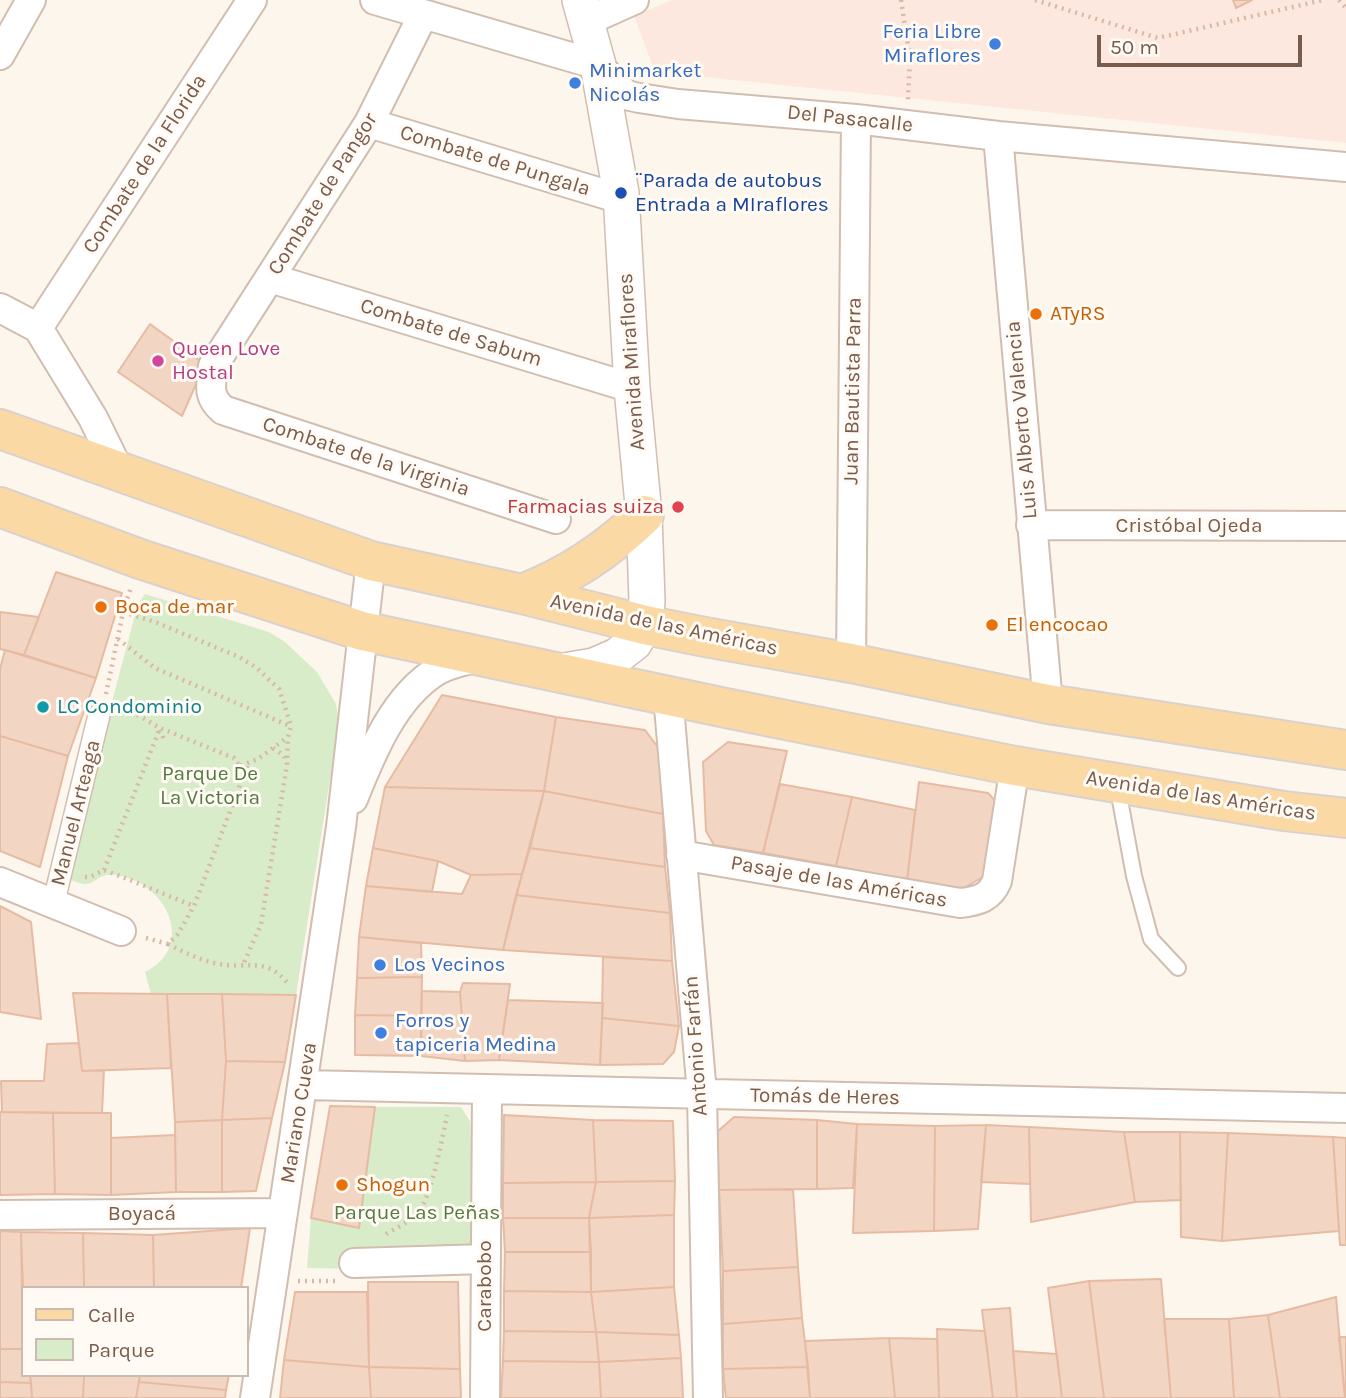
<!DOCTYPE html>
<html>
<head>
<meta charset="utf-8">
<style>
	body { margin:0 }
	#map { position:relative; width:1346px; height:1398px; overflow:hidden; background:#fdf6ec; font-family:Karla,sans-serif }
	canvas { display:block }
	.legend { position:absolute; left:21px; top:1286px; width:228px; height:91px; box-sizing:border-box; background:#fffaf3; border:2px solid #cabbb1; margin:0; padding:9px 12px; list-style:none; font-size:21px; color:#7a5c4d }
	.legend li { display:flex; align-items:center; gap:14px; height:35px }
	.legend b { width:35px; border:2px solid #cabbb1 }
	.scale { position:absolute; left:1097px; top:35px; width:205px; height:32px; box-sizing:border-box; border:4px solid #7a5c4d; border-top:0; padding-left:9px; font-size:21px; line-height:24px; white-space:nowrap; color:#7a5c4d; -webkit-text-stroke:5px #fffaf3; paint-order:stroke }
</style>
</head>
<body>
<div id="map">
<canvas width="1346" height="1398"></canvas>
<ul class="legend">
<li><b style="height:9px;background:#fbd9a5"></b>Calle</li>
<li><b style="height:19px;background:#d8ecc9"></b>Parque</li>
</ul>
<div class="scale">50 m</div>
</div>
<script>
const g = document.querySelector('canvas').getContext('2d');
g.lineJoin = 'round';
function fill(path, color) { g.fillStyle = color; g.fill(path, 'evenodd'); }
function strokePath(path, color, width, dash) { g.strokeStyle = color; g.lineWidth = width; g.lineCap = dash ? 'butt' : 'round'; g.setLineDash(dash || []); g.stroke(path); }
function drawText(font, color, halo, rows, align = 'center') {
  g.font = font + ' Karla,sans-serif'; g.lineWidth = 6; g.setLineDash([]); g.textBaseline = 'middle'; g.strokeStyle = halo; g.fillStyle = color; for (const [text, x, y, turn = 0] of rows) {
    g.save(); g.translate(x, y); g.rotate((+turn || 0) * Math.PI / 180); g.textAlign = isNaN(turn) ? turn : align; if (halo) g.strokeText(text, 0, 0); g.fillText(text, 0, 0); g.restore();
  }
}
fill(new Path2D(`
	M672 0H1346V143L655 72 634 16Z`), '#fde8e0');
fill(new Path2D(`
	M145 594 269 632 285 642 317 672 336 704 339 722 296 995 151 994 145 972C193 949 171 892 128 878 120 875 108 873 101 877 95 880 93 883 86 884 79 884 72 880 65 878L138 604Z
	M375 1107H461L470 1121 475 1271 307 1268 311 1218 359 1228Z`), '#d8ecc9');
const building = new Path2D(`
	M1233 0H1252L1236 8Z
	M150 324 205 364 182 416 118 372Z
	M56 572 122 593 96 678 24 655Z
	M0 612 39 617 24 655 0 649Z
	M5 650 96 678 68 756 0 736V669Z
	M442 695 556 717 544 791 385 787Z
	M556 717 645 730 660 750 663 814 544 791Z
	M0 736 68 756 40 867 0 851Z
	M728 742 787 751 763 853 714 845 706 831 703 762Z
	M919 782 988 793 999 805 991 872 959 891 907 881Z
	M780 784 852 797 836 866 763 853Z
	M385 787 544 791 522 874 471 875 438 861 373 848Z
	M544 791 663 814 665 867 530 848Z
	M852 797 915 810 907 881 836 866Z
	M373 848 438 861 432 892 366 886Z
	M530 848 665 867 670 913 516 895Z
	M522 874 503 950 359 937 366 886 462 894 471 875Z
	M516 895 670 913 672 961 503 950Z
	M0 906 31 922 41 1019 0 1012Z
	M359 937 421 943 422 977 357 978Z
	M603 957 672 961 679 1026 602 1018Z
	M422 977 421 1016 355 1015 357 978Z
	M463 983 510 984 499 1060 465 1061 460 992Z
	M422 991 460 992 465 1061 421 1056Z
	M73 993 167 994 171 1068 82 1071Z
	M167 994H222L226 1061 222 1120 175 1122Z
	M222 994 296 995 285 1062 226 1061Z
	M508 1000 603 1003 600 1065 499 1060Z
	M355 1015 421 1016V1056L355 1055Z
	M602 1018 679 1026 674 1052 663 1064 600 1065Z
	M79 1043 82 1071 104 1070 102 1113 2 1112 1 1081H44L47 1044Z
	M226 1061 285 1062 272 1118 222 1120Z
	M330 1106 375 1107 359 1228 311 1218Z
	M0 1112 53 1113 55 1194 0 1195Z
	M53 1113H111V1195L55 1194Z
	M504 1115 593 1120 596 1182 503 1183Z
	M734 1117 817 1120V1189L719 1190 717 1132Z
	M272 1118 256 1191 222 1192V1120Z
	M222 1120V1192H176L175 1122Z
	M593 1120 673 1121 675 1181 596 1182Z
	M817 1120 857 1124 853 1188 817 1189Z
	M857 1124 935 1126 934 1231 853 1233Z
	M986 1125 978 1229 934 1231 935 1126Z
	M986 1125 1029 1127 1030 1184 981 1182Z
	M1029 1127 1124 1132 1135 1202 1031 1222Z
	M1124 1132H1180L1181 1200 1135 1202Z
	M1180 1132 1228 1133 1222 1241 1181 1237Z
	M1228 1133 1333 1137 1339 1231 1222 1241Z
	M175 1135 176 1192 111 1195V1138Z
	M1333 1137 1346 1138V1245H1340Z
	M675 1181 674 1215 589 1218 596 1182Z
	M596 1182 589 1218H503V1183Z
	M793 1189 798 1267 723 1271 719 1190Z
	M674 1215V1287L591 1292 589 1218Z
	M503 1218H589L591 1252H505Z
	M250 1228 241 1288H154L153 1235Z
	M0 1231 21 1232 23 1349H0Z
	M21 1232 83 1233 84 1288H23Z
	M83 1233 153 1235 154 1288H84Z
	M505 1252H591V1292L504 1291Z
	M798 1267 802 1318 723 1324V1271Z
	M1161 1279 1171 1398H1104L1089 1281Z
	M1089 1281 1104 1398H1062L1048 1288Z
	M368 1282H458L460 1369 369 1367Z
	M674 1287 679 1335 596 1332 591 1292Z
	M504 1291 591 1292 596 1332 504 1331Z
	M295 1292H367L369 1367 284 1360Z
	M1336 1297 1345 1398H1280L1268 1315Z
	M1010 1308 1017 1398H993L982 1310Z
	M1268 1315 1280 1398H1234L1229 1319Z
	M802 1318 808 1367 723 1369V1324Z
	M1164 1319H1229L1234 1398H1171Z
	M937 1329 985 1331 993 1398H939Z
	M504 1331 596 1332 599 1362 503 1361Z
	M596 1332 679 1335 681 1358 599 1362Z
	M1339 1337H1346V1398H1345Z
	M889 1338 895 1398H810L805 1341Z
	M889 1338 937 1339 939 1398H895Z
	M0 1344V1349H23V1375H30L31 1383 0 1382Z
	M1013 1351 1057 1354 1062 1398H1017Z
	M681 1358 683 1398H601L599 1362Z
	M284 1360 369 1367 371 1398H280Z
	M503 1361 599 1362 601 1398H501Z
	M369 1367 460 1369 461 1398H371Z
	M808 1367 810 1398H726L723 1369Z
	M30 1375H84L83 1398H32Z
	M84 1375H140L136 1398H83Z
	M140 1375H229L226 1390 139 1382Z
	M0 1382 31 1383 32 1398H0Z
	M139 1382 226 1390 225 1398H136Z`);
fill(building, '#f3d5c3');
strokePath(building, '#e6bba3', 2);
const service = new Path2D(`
	M1117 784 1134 876 1151 939 1178 968`);
const pedestrian = new Path2D(`
	M53 905 99 715`);
const minor = new Path2D(`
	M375 0 598 65 626 95 639 98 678 104 856 119 998 136 1346 167
	M423 15 369 123 213 366C211 386 207 396 223 410L556 519
	M587 21 634 0
	M0 55 31 0
	M369 123 621 199
	M998 136 1048 704
	M270 278 632 388
	M0 308 38 328
	M38 328 252 0
	M38 328 93 418 120 473
	M1031 525 1346 526
	M851 663 856 119
	M668 695 702 1094 708 1398
	M353 799C371 754 394 696 438 670 451 663 465 660 480 657
	M681 855 960 903C978 901 990 898 997 881L1015 766
	M0 882 121 931
	M304 1085 1346 1108
	M0 1215 283 1213
	M354 1263 485 1259
	M255 1398 341 827 371 561
	M485 1398 487 1090`);
const tertiary = new Path2D(`
	M558 672 594 666 617 656 634 643 645 625 647 601 644 515 632 388 621 193 598 65 580 0`);
const primary = new Path2D(`
	M0 429 371 561 522 594 645 625 705 637 851 663 1048 704 1346 750
	M0 507 140 559 362 631 721 707 1015 766 1284 811 1346 818
	M522 594C569 576 608 550 644 515`);
strokePath(service, '#d1beb0', 18);
strokePath(pedestrian, '#d1beb0', 24);
strokePath(minor, '#d1beb0', 32);
strokePath(tertiary, '#d1beb0', 38);
strokePath(primary, '#dad1cd', 42);
strokePath(new Path2D(`
	M901 0 910 58 908 100
	M1035 0 1158 38 1323 0
	M1339 0 1346 8
	M123 612 155 622 239 657 257 668 279 689 287 713 291 726 288 737 287 765 261 924 243 965
	M118 639 155 668 290 726
	M106 694 123 612 131 587
	M119 704 160 728 164 740
	M273 748 284 756 287 764
	M234 768 258 759 288 737
	M104 870 160 728 234 758 240 767
	M85 877H90L104 870C134 881 163 894 194 906
	M146 938 168 944 178 934 194 906 248 764
	M168 944C183 952 198 959 214 963 246 971 265 954 289 985
	M386 1234C396 1228 410 1222 418 1213 431 1198 443 1136 447 1115
	M298 1281H335`), '#d9b8a5', 4.5, [2, 5]);
strokePath(service, '#fff', 14);
strokePath(pedestrian, '#fff', 21);
strokePath(minor, '#fff', 28);
strokePath(tertiary, '#fff', 35);
strokePath(primary, '#fbd9a5', 38);
for (const [x, y, r, color] of [
	[995,44,7,"#3f7fe0"],
	[575,83,7,"#3f7fe0"],
	[621,193,7,"#1a4fb4"],
	[1036,314,7,"#e8710a"],
	[158,361,7,"#d1479c"],
	[678,507,7,"#e0444e"],
	[101,607,7,"#e8710a"],
	[992,625,7,"#e8710a"],
	[43,707,7,"#0f9aa8"],
	[380,965,7,"#3f7fe0"],
	[381,1033,7,"#3f7fe0"],
	[342,1185,7,"#e8710a"]
]) { const dot = new Path2D(); dot.arc(x, y, r, 0, 2 * Math.PI); g.fillStyle = color; g.fill(dot); strokePath(dot, '#fffaf3', 2.5); }
drawText('21px', '#366cbe', '#fffaf3', [
	["Feria Libre",981,32,"right"],
	["Miraflores",981,56,"right"],
	["Minimarket",589,71],
	["Nicolás",589,95],
	["Los Vecinos",394,965],
	["Forros y",395,1021],
	["tapiceria Medina",395,1045]
], 'left');
drawText('21px', '#7a5c4d', '#fffaf3', [
	["Del Pasacalle",850,119,6],
	["Combate de Pungala",495,161,17],
	["Combate de la Florida",145,164,-57],
	["Combate de Pangor",323,194,-58],
	["Combate de Sabum",451,333,17],
	["Avenida Miraflores",632,362,-94],
	["Juan Bautista Parra",853,391,-89],
	["Luis Alberto Valencia",1022,420,-95],
	["Combate de la Virginia",366,457,18],
	["Cristóbal Ojeda",1189,526],
	["Avenida de las Américas",664,625,12],
	["Avenida de las Américas",1201,796,9],
	["Manuel Arteaga",76,813,-76],
	["Pasaje de las Américas",839,882,10],
	["Antonio Farfán",696,1046,-94],
	["Tomás de Heres",825,1097,1],
	["Mariano Cueva",299,1113,-81],
	["Boyacá",142,1214],
	["Carabobo",485,1286,-90]
]);
drawText('21px', '#164399', '#fffaf3', [
	["¨Parada de autobus",635,181],
	["Entrada a MIraflores",635,205]
], 'left');
drawText('21px', '#c56008', '#fffaf3', [
	["ATyRS",1050,314],
	["Boca de mar",115,607],
	["El encocao",1006,625],
	["Shogun",356,1185]
], 'left');
drawText('21px', '#b23c85', '#fffaf3', [
	["Queen Love",172,349],
	["Hostal",172,373]
], 'left');
drawText('21px', '#be3a42', '#fffaf3', [
	["Farmacias suiza",664,507]
], 'right');
drawText('21px', '#0d838f', '#fffaf3', [
	["LC Condominio",57,707]
], 'left');
drawText('21px', '#537a41', '#fffaf3', [
	["Parque De",210,774],
	["La Victoria",210,798],
	["Parque Las Peñas",417,1213]
]);
</script>
</body>
</html>
